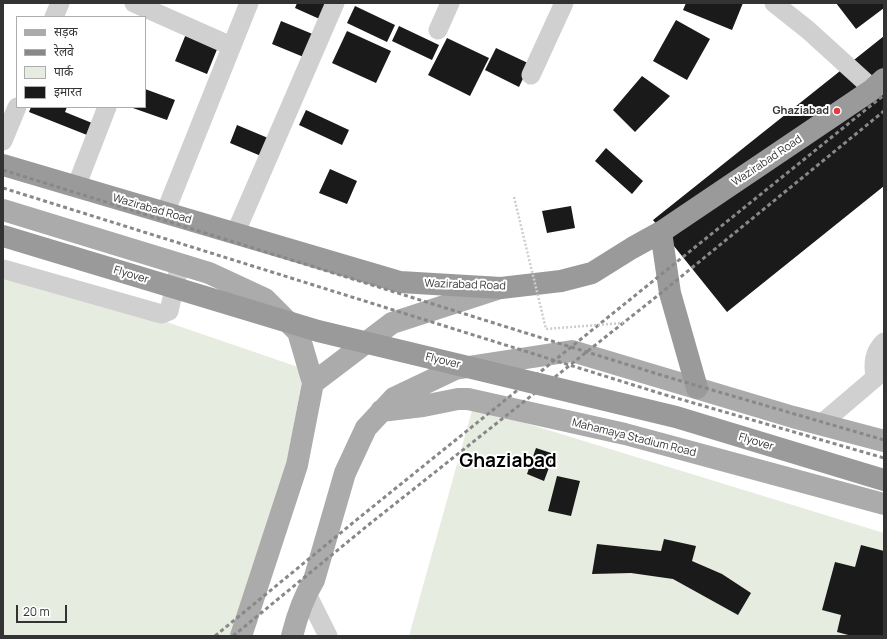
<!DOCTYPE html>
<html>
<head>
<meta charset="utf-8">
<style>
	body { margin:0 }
	#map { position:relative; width:887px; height:639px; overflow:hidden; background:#fff; font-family:Manrope,"Noto Sans Devanagari",sans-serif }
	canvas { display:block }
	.frame { position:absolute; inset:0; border:4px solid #333; pointer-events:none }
	.legend { position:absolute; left:16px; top:16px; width:130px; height:92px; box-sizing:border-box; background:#fff; border:1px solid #adadad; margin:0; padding:5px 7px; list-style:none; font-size:12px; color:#333 }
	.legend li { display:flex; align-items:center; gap:8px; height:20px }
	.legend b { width:20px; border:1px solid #adadad }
	.scale { position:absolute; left:16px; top:605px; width:51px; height:18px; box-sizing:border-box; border:2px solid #333; border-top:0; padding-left:5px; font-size:12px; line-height:14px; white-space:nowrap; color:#333; -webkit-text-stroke:3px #fff; paint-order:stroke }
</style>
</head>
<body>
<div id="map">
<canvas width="887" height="639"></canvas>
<div class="frame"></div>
<ul class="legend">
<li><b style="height:5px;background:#ababab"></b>सड़क</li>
<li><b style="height:5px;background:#888"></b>रेलवे</li>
<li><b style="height:11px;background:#e6ecdf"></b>पार्क</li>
<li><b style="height:11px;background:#1a1a1a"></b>इमारत</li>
</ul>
<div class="scale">20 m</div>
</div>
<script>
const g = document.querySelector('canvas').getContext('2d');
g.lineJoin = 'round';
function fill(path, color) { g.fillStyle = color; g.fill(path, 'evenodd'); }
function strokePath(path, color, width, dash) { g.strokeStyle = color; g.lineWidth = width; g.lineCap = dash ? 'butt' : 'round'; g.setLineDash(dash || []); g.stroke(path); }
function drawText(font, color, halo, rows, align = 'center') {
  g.font = font + ' Manrope,sans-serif'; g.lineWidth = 4; g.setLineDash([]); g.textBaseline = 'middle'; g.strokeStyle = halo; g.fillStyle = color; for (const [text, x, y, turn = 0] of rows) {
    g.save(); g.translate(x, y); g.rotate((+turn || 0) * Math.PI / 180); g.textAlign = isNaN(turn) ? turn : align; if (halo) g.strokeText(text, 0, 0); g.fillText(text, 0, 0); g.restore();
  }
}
fill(new Path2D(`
	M3 266 304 369 257 624 240 636H3Z
	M473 407 884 533V636H409Z`), '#e6ecdf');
fill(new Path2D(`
	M297 3H331L324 21 295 8Z
	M686 3H743L732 30 683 10Z
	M836 3H884V8L856 29Z
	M355 6 395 25 387 42 347 23Z
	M676 20 710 39 687 80 653 61Z
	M281 21 315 35 306 58 272 44Z
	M399 26 439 45 432 60 392 41Z
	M347 31 391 51 376 83 332 63Z
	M186 34 218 47 207 74 175 61Z
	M884 36V186L727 312 653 220Z
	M447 38 489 58 470 96 428 75Z
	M496 48 530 64 519 87 485 70Z
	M642 76 670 96 635 132 613 110Z
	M145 89 175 100 167 120 130 107H145Z
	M31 107H67L65 112 97 125 92 137 29 112Z
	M306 110 349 130 342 145 299 125Z
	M237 125 268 138 261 156 230 143Z
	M606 148 643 181 632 194 595 161Z
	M330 169 357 181 347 204 319 193Z
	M571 206 575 228 547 233 542 211Z
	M536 448 554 454 544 481 527 474Z
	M557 476 580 481 571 516 548 511Z
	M664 539 696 546 692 561 722 574 751 593 738 615 673 579 631 573 592 574 597 544 661 551Z
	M861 545 884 551V636H852L837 632 841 615 822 610 835 562 855 567Z`), '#1a1a1a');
strokePath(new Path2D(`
	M134 3 231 46
	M774 3 808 30 873 89
	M54 17 60 3
	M438 30 450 3
	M531 75 564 3
	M3 141 17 107
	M76 187 107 107
	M165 213 249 3
	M235 234 335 3
	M3 269 158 313 162 314 169 311 180 264
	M821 424 875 378C873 364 873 353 884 342
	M306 592 328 636`), '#d0d0d0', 19);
strokePath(new Path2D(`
	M3 210 209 273 265 299 298 332 313 383 297 465 241 636
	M313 383 392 323 500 288
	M381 411 423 406 458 399H468L625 434 884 504
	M292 636C297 616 303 598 314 580L345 473 366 428 394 398 455 369 572 351 793 417 884 441`), '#ababab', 22);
strokePath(new Path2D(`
	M3 165 400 282 501 288 561 281 592 273 632 248 661 232 873 89 884 79
	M661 232 670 293 697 388`), '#9a9a9a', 22);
strokePath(new Path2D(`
	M3 170 664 376 884 440
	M3 188 659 393 884 458
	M215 636 360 517 884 95
	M233 636 367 526 661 293 884 111`), '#888', 3, [4, 3]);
strokePath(new Path2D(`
	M514 197 546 329 623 323`), '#cdcdcd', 2.5, [2, 2]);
strokePath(new Path2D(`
	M3 236 318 331 676 417 884 480`), '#9a9a9a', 22);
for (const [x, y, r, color] of [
	[837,111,4,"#e63946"]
]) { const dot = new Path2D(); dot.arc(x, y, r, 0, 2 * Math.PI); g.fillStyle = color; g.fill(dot); strokePath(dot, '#fff', 1.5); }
drawText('bold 11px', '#333', '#fff', [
	["Ghaziabad",829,111]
], 'right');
drawText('11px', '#333', '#fff', [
	["Wazirabad Road",767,161,-34],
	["Wazirabad Road",152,209,16],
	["Flyover",131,275,17],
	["Wazirabad Road",465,285,2],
	["Flyover",443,361,14],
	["Mahamaya Stadium Road",634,438,14],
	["Flyover",756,442,17]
]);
drawText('bold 19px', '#000', '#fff', [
	["Ghaziabad",508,462]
]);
</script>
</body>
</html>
